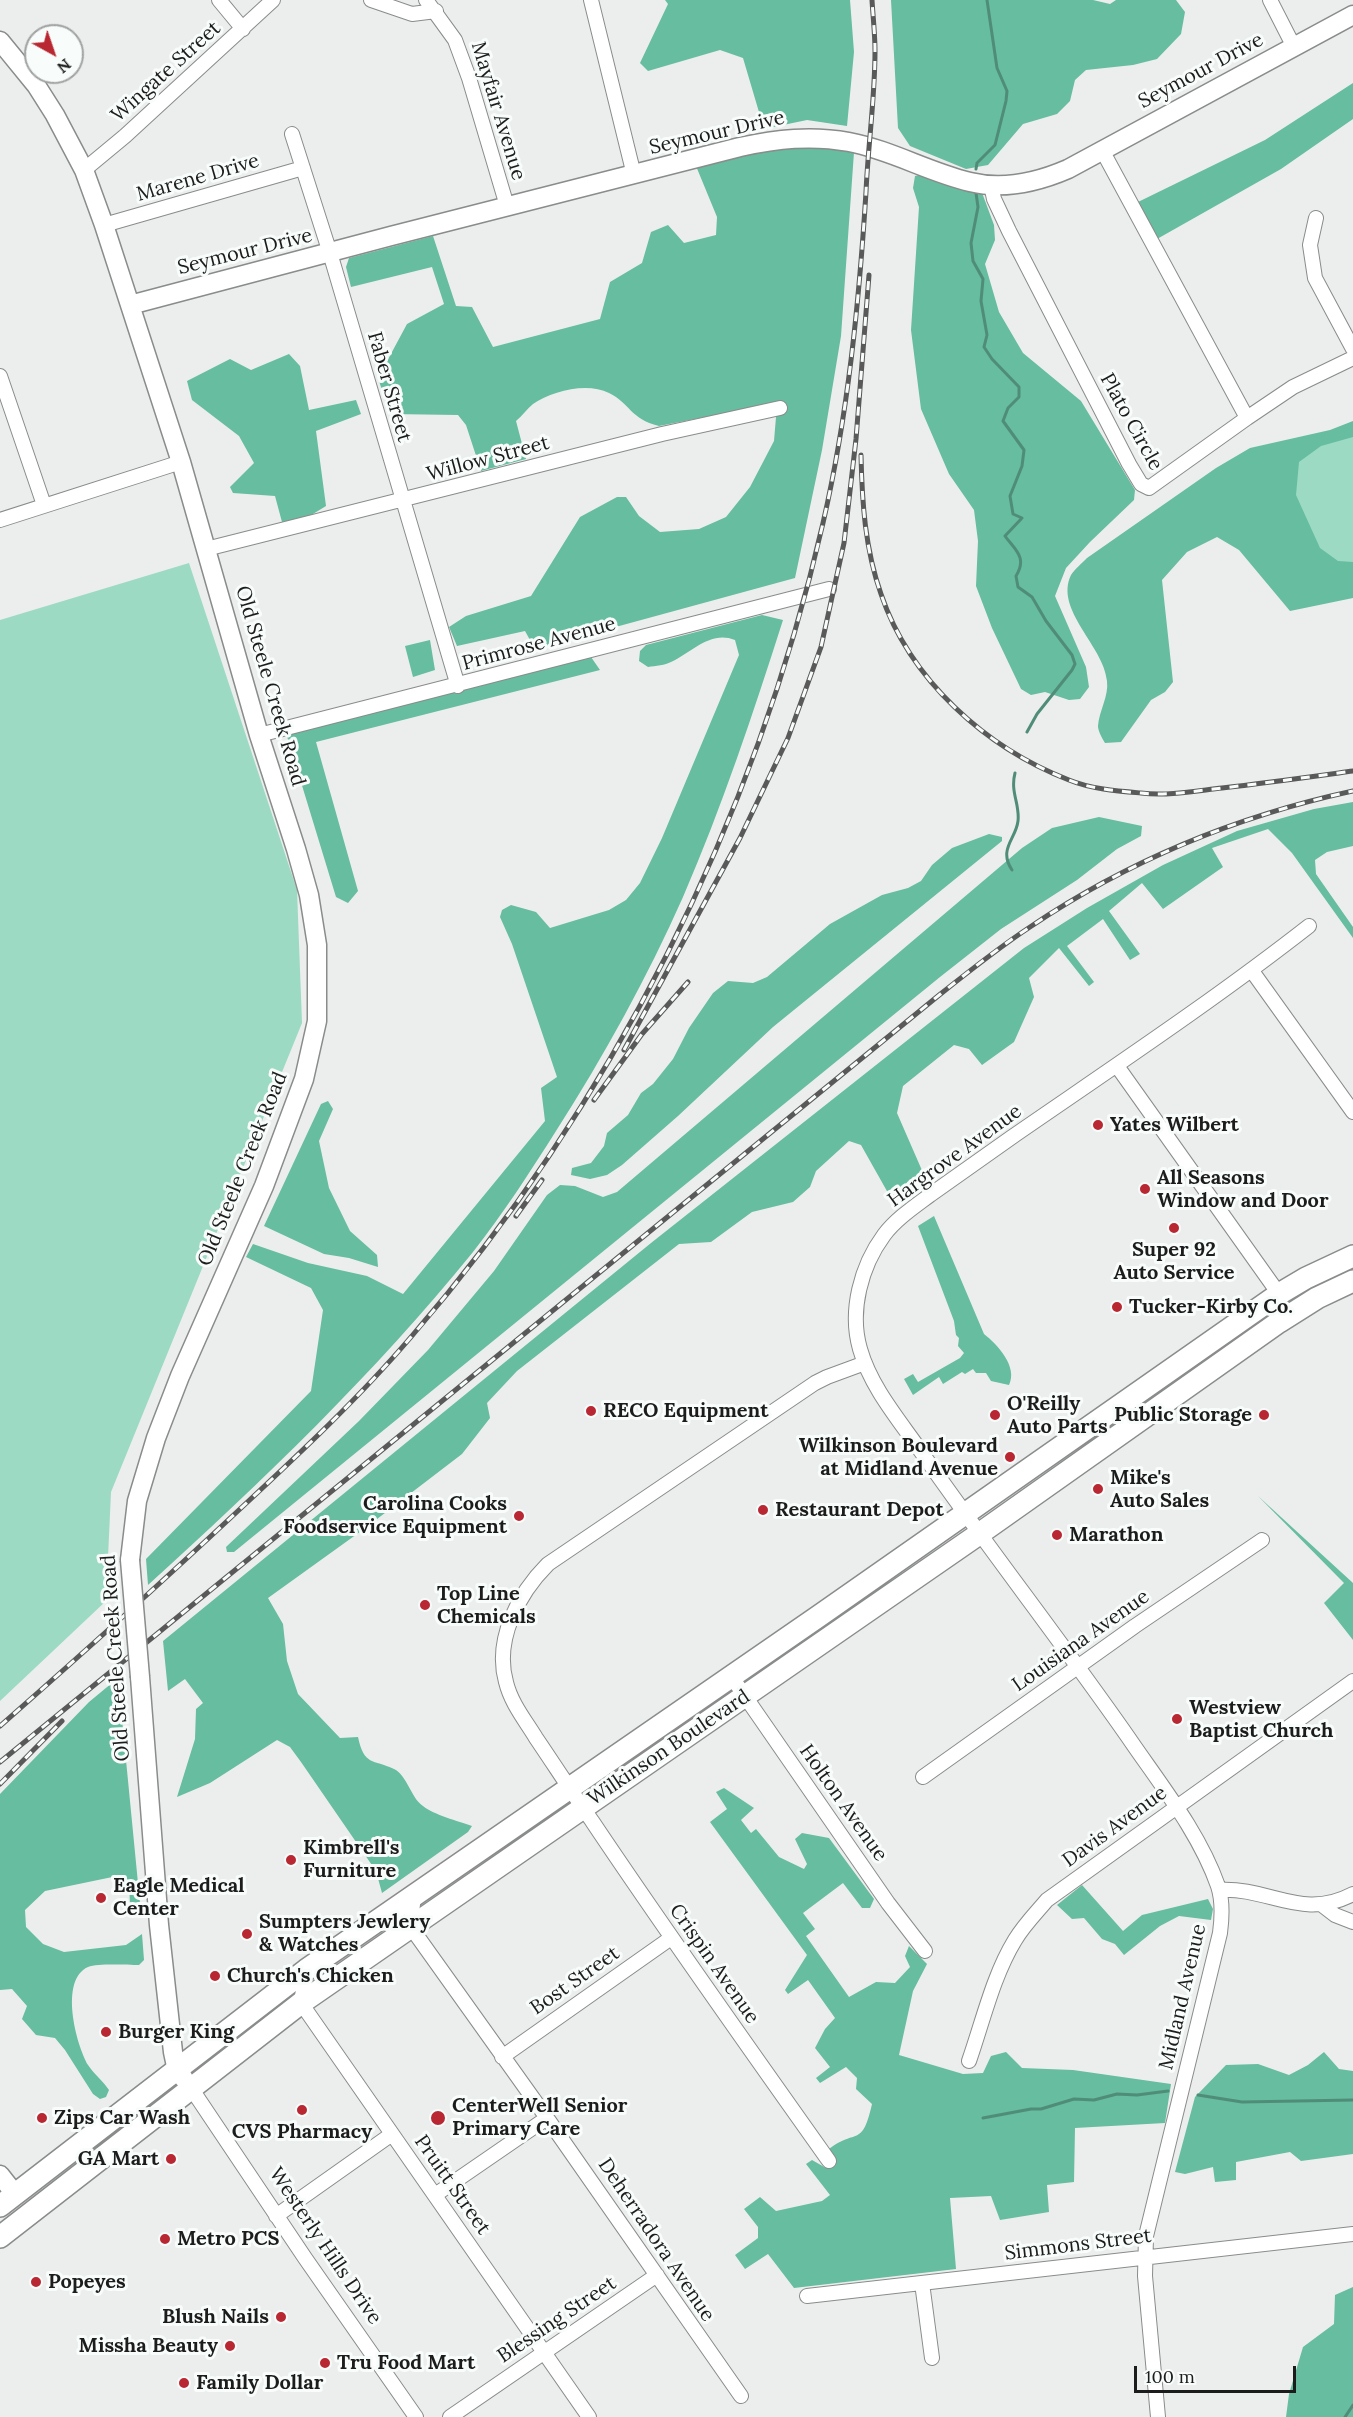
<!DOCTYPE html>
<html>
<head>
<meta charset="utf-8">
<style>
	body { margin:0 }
	#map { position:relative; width:1353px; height:2417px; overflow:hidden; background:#ebeeed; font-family:Lora,serif }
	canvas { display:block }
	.north { position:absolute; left:24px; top:24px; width:60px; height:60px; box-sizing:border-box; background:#f8fcfa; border:2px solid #a0a2a1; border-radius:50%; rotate:140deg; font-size:16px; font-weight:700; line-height:24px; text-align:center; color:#1b1c1b }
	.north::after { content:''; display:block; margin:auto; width:21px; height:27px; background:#b82732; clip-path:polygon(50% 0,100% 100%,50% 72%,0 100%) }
	.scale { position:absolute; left:1134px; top:2366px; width:162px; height:27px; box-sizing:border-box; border:3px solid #1b1c1b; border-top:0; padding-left:8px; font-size:18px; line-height:21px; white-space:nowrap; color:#1b1c1b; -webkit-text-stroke:4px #f8fcfa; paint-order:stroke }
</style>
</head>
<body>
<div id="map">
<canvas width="1353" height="2417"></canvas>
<div class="north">N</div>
<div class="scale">100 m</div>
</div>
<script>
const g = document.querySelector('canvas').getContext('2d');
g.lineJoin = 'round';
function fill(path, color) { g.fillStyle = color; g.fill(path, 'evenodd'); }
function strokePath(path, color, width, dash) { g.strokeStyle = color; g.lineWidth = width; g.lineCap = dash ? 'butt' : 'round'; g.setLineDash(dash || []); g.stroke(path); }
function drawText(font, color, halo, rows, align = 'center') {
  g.font = font + ' Lora,serif'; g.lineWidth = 6; g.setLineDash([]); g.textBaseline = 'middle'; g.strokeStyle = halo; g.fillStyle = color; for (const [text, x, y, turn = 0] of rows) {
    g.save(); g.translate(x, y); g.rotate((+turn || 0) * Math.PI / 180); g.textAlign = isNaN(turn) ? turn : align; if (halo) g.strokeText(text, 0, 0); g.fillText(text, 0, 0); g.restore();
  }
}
fill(new Path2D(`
	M1353 429V589L1344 593 1264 458Z
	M189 563 297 890 302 1023 111 1492 106 1601 0 1701V620Z`), '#9cdac3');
fill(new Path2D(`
	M665 0H850L854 52 847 126 807 120 764 129 743 58 720 50 648 71 640 63 668 4Z
	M891 0H1093L1110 4 1116 0H1176L1185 12 1181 34 1157 59 1133 65 1086 70 1075 80 1070 101 1057 114 1023 124 988 165 966 169 910 146 898 128Z
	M1353 83V119L1281 169 1157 239 1138 202 1265 140Z
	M812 146 835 147 854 152 841 336 822 450 795 578 535 649 525 631 457 646 449 627 466 616 531 596 580 517 617 497H626L639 516 660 532 699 529 726 517 750 487 774 441 776 417 767 405 659 426C630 419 630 403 609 393 587 382 552 391 533 404 527 409 522 416 516 421L526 459 481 471 466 425 458 415 390 414 378 378 407 324 444 304 432 267 351 287 346 267 349 258 433 236 456 306 472 307 493 347 600 319 610 282 642 263 651 232 668 225 684 243 716 235 717 217 696 166 774 148Z
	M923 174 981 190 994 225 995 240 985 264 999 312 1023 353 1081 401 1135 490 1134 500 1090 542 1066 568 1055 596 1086 667 1089 687 1080 699 1069 700 1045 692 1031 695 1021 689 992 628 976 586 978 541 974 510 949 474 921 409 911 330 919 207 913 188 915 176Z
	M289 354 300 366 309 410 356 400 361 414 316 431 326 506 308 517 282 522 275 496 233 493 230 487 254 463 239 436 192 400 187 381 230 359 251 370Z
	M1353 421V437L1321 446 1299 462 1296 495 1320 548 1338 561 1353 562V598L1290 611 1239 550 1217 537 1187 552 1162 580 1173 682 1165 692 1151 700 1121 742 1105 743C1102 738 1098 731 1098 726 1099 711 1109 696 1107 681 1104 646 1054 610 1071 575 1075 569 1082 563 1087 558L1216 468 1250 448 1330 430Z
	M762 615 783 620C753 714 722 807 683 897 647 978 604 1056 556 1131 530 1172 503 1214 473 1252 375 1373 263 1481 148 1585L146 1559 311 1391 323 1310 311 1288 246 1257 253 1244 308 1263 367 1276 403 1294 545 1121 541 1088 557 1077 512 944 500 917 502 910 511 905 536 912 550 928 609 910 626 900 640 883 662 838 739 655 735 640C711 630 692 652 671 662 665 665 656 666 648 667L639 661 640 651 646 645Z
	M430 640 435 670 413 677 405 646Z
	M591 657 600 670 316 742 358 891 348 903 336 897 286 733Z
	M1353 802V846L1327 852 1315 860 1316 874 1353 927V938L1292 853 1268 829 1212 848 1223 867 1163 909 1142 883 1109 911 1140 954 1130 960 1103 919 1067 946 1094 982 1089 986 1059 948 1029 978 1034 997 1014 1042 982 1065 969 1049 954 1045 903 1086 897 1113 924 1175 892 1200 861 1145 849 1141 816 1171 810 1187 793 1202 752 1212 711 1242 679 1244 517 1371 487 1403 490 1418 462 1454 364 1529 268 1598 283 1624 287 1661 298 1694 340 1738 358 1737C364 1766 373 1759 394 1769 407 1775 411 1798 423 1806 434 1815 458 1821 472 1826L468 1832 382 1893 376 1871 301 1762 290 1747 277 1740 210 1783 177 1797 195 1739 196 1709 203 1703 185 1679 168 1691 163 1641 651 1243 1024 948 1087 908 1163 865 1237 831 1314 809Z
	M1099 817 1142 826 1141 836 1117 849 1077 880 1001 929 940 977 234 1552H227L226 1547 359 1421 428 1350 494 1271 547 1195 560 1185 575 1186 603 1197 617 1192 1022 848 1052 828Z
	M989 834 1002 837V841L773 1027 678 1116 622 1165 607 1175 590 1179 571 1175 572 1168 591 1163 604 1146 607 1133 628 1115 641 1093 653 1084 673 1059 689 1028 713 993 728 981 753 983 767 977 830 924 882 895 908 888 921 881 932 865 952 848Z
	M328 1101 333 1109 319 1141 329 1188 350 1231 377 1255 378 1267 349 1258 324 1254 264 1226 321 1104Z
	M934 1216 984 1334C998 1345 1018 1367 1009 1385L991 1381 986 1373H976L973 1369 965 1374 962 1372 943 1384 939 1377 913 1395 904 1379 913 1374 918 1382 960 1358 964 1353 958 1346 959 1338 956 1335 954 1321 918 1226Z
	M1258 1496 1353 1583V1640L1324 1603 1344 1583Z
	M118 1678 141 1914 134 1913 130 1905 129 1881 122 1875 45 1891 25 1910 26 1927 43 1944 64 1952 126 1945 142 1934 144 1960 139 1965C127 1965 98 1963 88 1967 59 1980 76 2044 88 2065 94 2074 103 2081 109 2090L106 2097 100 2099 93 2094 65 2050 55 2038 36 2035 22 2019 27 2006 12 1989 0 1990V1794L89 1702Z
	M724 1788 754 1808 741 1820 751 1833 756 1829 779 1857 804 1869 807 1864 795 1839 802 1833 829 1838 874 1899 870 1908H862L843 1883 803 1913 815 1929 806 1936 849 1997 876 1982 895 1983 910 1967 905 1956 909 1946 927 1964 913 1991 899 2055 963 2074 983 2073 991 2056 1006 2052 1022 2068 1073 2070 1171 2084 1165 2123 1075 2128 1074 2182 1047 2185 1049 2212 1000 2220 991 2196 950 2198 956 2269 794 2288 768 2254 745 2269 735 2255 758 2238V2227L744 2209 760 2197 776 2211 822 2201 830 2195 806 2164 812 2160 826 2168 834 2162 829 2149C857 2128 862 2148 872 2104L856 2089 857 2078 846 2067 820 2083 816 2078 830 2067 815 2048 825 2029 835 2018 808 1980 788 1994 785 1990 807 1955 710 1822 727 1809 716 1792Z
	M1082 1885 1123 1931 1142 1915 1208 1899 1213 1909 1211 1920 1179 1916 1160 1926 1124 1955 1115 1944 1102 1939 1084 1918 1072 1919 1057 1905Z
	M1324 2052 1339 2069 1353 2071V2154L1301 2161 1290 2152 1236 2162V2180L1215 2182 1213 2167 1185 2174 1175 2172 1195 2097 1226 2065 1258 2064 1289 2075 1308 2065Z
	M1353 2287V2417H1286L1289 2394 1303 2347 1334 2324 1335 2295Z`), '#66bda0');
strokePath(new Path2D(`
	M976 169 977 163 995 145 1006 101 1007 91 997 68 987 0
	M976 193 978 207 971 243 973 261 983 279 981 301 987 335 984 347 992 359 1019 387V397L1008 408 1003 421 1024 450 1022 466 1010 496 1013 514 1022 518 1005 536C1014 549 1028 557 1016 576L1018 587 1032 597 1046 621 1072 655 1075 664 1072 670 1037 714 1027 732
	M1012 870C998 849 1016 839 1018 821 1020 804 1010 792 1015 773
	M1198 2095 1242 2102 1353 2100
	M983 2118 1031 2109H1041L1074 2099 1094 2100 1117 2094 1137 2095 1168 2091
	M1345 2417 1353 2405`), '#508d78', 3);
const street = new Path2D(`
	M219 0 243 29
	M371 0 412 14 436 11
	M426 0 455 40 469 78 507 206
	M591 0 634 175
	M1270 0 1294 47
	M292 134 330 253 458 686
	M84 170 125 136 273 0
	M991 185 994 199 1009 231 1129 464 1141 484 1149 488 1247 418 1102 150
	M1316 218 1310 245 1315 278 1353 349
	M104 225 303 168
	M0 376 44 505
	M1247 418 1293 387 1353 358
	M0 520 181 462
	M206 549 662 434 780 408
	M259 735 829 589
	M1252 971 1353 1112
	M1117 1066 1279 1294
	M731 1676 888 1903 925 1951
	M923 1777 1135 1626 1262 1540
	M1219 1890C1270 1887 1302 1921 1353 1894
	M414 1897 410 1926 547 2118 741 2396
	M1322 1905 1335 1915 1353 1922
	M306 1970 301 2003 589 2417
	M502 2057 671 1938
	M969 2061C983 2021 993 1976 1015 1940 1024 1925 1036 1913 1047 1900L1353 1681
	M191 2088 305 2258 416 2417
	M829 2161C749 2048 669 1936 592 1821 573 1794 555 1766 536 1738 525 1720 511 1703 506 1682 494 1639 519 1593 548 1564L815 1383 827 1377 865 1363
	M435 2195 547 2118
	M276 2216 392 2134
	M922 2283 932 2358
	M807 2296 1353 2234
	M450 2417 657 2275
	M1158 2417 1145 2276 1146 2236 1220 1933C1222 1918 1223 1901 1218 1886 1199 1832 1160 1784 1128 1737 1061 1641 989 1549 922 1453 900 1421 871 1388 860 1349 849 1311 861 1266 884 1235 896 1219 914 1207 930 1195 957 1176 985 1156 1012 1137 1112 1068 1213 1001 1309 926`);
const secondary = new Path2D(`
	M0 41 36 85 55 115 84 170 104 225 181 462 259 735 296 849 309 895 317 945V1021L304 1079 264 1186 180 1376 156 1438 137 1501 130 1560
	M130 305 391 236 740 147C777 139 811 135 849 142 891 150 928 172 970 182 1003 190 1038 182 1068 169L1353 15
	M140 1677 159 1925 173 2052 176 2066 184 2079
	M0 2175 15 2194`);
const primary = new Path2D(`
	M0 2206 306 1970 819 1616 1279 1294 1306 1278 1353 1256
	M0 2237 301 2003 979 1534 1279 1322 1317 1298 1353 1281`);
strokePath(street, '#898c8b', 16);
strokePath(secondary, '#898c8b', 21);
strokePath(primary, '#898c8b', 24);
strokePath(street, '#fff', 14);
strokePath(secondary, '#fff', 18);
strokePath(primary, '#fff', 21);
const rail = new Path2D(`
	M861 455C862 502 865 549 881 594 910 680 986 748 1069 780 1091 789 1117 791 1141 793 1168 796 1195 791 1222 788 1266 783 1309 777 1353 771
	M624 1050 740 838 788 738 821 647 844 543 856 439 869 275
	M594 1100 642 1034 688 982
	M516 1216 542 1180
	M0 1726C81 1655 161 1583 240 1509 299 1454 359 1398 411 1337 611 1106 755 821 823 523 848 414 859 303 866 192 868 145 875 98 875 51 875 34 873 17 872 0
	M0 1762 938 996C968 972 998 948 1030 927 1128 861 1237 816 1353 791
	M0 1784 62 1721`);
strokePath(rail, '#585958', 5);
strokePath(rail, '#f8fcfa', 3, [9]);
const secondaryBridge = new Path2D(`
	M130 1560 140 1677`);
strokePath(secondaryBridge, '#898c8b', 21, []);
strokePath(secondaryBridge, '#fff', 18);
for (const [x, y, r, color] of [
	[1098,1125,6,"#b82732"],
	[1145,1189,6,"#b82732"],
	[1174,1228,6,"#b82732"],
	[1117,1307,6,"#b82732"],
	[591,1411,6,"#b82732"],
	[995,1415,6,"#b82732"],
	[1264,1415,6,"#b82732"],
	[1010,1457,6,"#b82732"],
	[1098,1489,6,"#b82732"],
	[763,1510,6,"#b82732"],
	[519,1516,6,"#b82732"],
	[1057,1535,6,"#b82732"],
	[425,1605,6,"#b82732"],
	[1177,1719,6,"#b82732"],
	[291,1860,6,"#b82732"],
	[101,1898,6,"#b82732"],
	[247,1934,6,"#b82732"],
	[215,1976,6,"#b82732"],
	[106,2032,6,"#b82732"],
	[302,2110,6,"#b82732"],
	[42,2118,6,"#b82732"],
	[438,2118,8,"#b82732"],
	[171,2159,6,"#b82732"],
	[165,2239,6,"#b82732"],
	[36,2282,6,"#b82732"],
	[281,2317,6,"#b82732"],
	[230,2346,6,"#b82732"],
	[325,2363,6,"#b82732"],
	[184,2383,6,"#b82732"]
]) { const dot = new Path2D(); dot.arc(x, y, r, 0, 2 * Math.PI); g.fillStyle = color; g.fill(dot); strokePath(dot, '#f8fcfa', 2); }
drawText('20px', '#1b1c1b', '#f8fcfa', [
	["Seymour Drive",1201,71,-28],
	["Wingate Street",166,72,-42],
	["Mayfair Avenue",498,111,73],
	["Seymour Drive",717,133,-13],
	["Marene Drive",198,178,-16],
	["Seymour Drive",245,252,-14],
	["Faber Street",389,387,74],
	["Plato Circle",1131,422,61],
	["Willow Street",488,459,-15],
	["Primrose Avenue",539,644,-15],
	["Old Steele Creek Road",270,686,74],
	["Hargrove Avenue",955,1156,-36],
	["Old Steele Creek Road",243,1169,-68],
	["Louisiana Avenue",1081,1641,-35],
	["Old Steele Creek Road",116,1658,-94],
	["Wilkinson Boulevard",669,1748,-34],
	["Holton Avenue",843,1803,55],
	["Davis Avenue",1115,1827,-36],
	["Crispin Avenue",714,1964,55],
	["Bost Street",575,1981,-35],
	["Midland Avenue",1183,1997,-77],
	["Pruitt Street",452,2185,55],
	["Deherradora Avenue",656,2240,56],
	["Simmons Street",1078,2245,-7],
	["Westerly Hills Drive",325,2246,56],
	["Blessing Street",557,2320,-34]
]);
drawText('bold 20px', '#1b1c1b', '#f8fcfa', [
	["Yates Wilbert",1110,1125],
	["All Seasons",1157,1178],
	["Window and Door",1157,1201],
	["Super 92",1174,1250,"center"],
	["Auto Service",1174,1273,"center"],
	["Tucker-Kirby Co.",1129,1307],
	["O'Reilly",1007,1404],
	["Auto Parts",1007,1427],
	["RECO Equipment",603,1411],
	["Public Storage",1252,1415,"right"],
	["Wilkinson Boulevard",998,1446,"right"],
	["at Midland Avenue",998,1469,"right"],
	["Mike's",1110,1478],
	["Auto Sales",1110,1501],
	["Carolina Cooks",507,1504,"right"],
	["Foodservice Equipment",507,1527,"right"],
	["Restaurant Depot",775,1510],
	["Marathon",1069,1535],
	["Top Line",437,1594],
	["Chemicals",437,1617],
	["Westview",1189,1708],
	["Baptist Church",1189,1731],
	["Kimbrell's",303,1848],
	["Furniture",303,1871],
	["Eagle Medical",113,1886],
	["Center",113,1909],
	["Sumpters Jewlery",259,1922],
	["& Watches",259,1945],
	["Church's Chicken",227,1976],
	["Burger King",118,2032],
	["CenterWell Senior",452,2106],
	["Primary Care",452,2129],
	["Zips Car Wash",54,2118],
	["CVS Pharmacy",302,2132,"center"],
	["GA Mart",159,2159,"right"],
	["Metro PCS",177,2239],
	["Popeyes",48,2282],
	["Blush Nails",269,2317,"right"],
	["Missha Beauty",218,2346,"right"],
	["Tru Food Mart",337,2363],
	["Family Dollar",196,2383]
], 'left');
</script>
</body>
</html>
